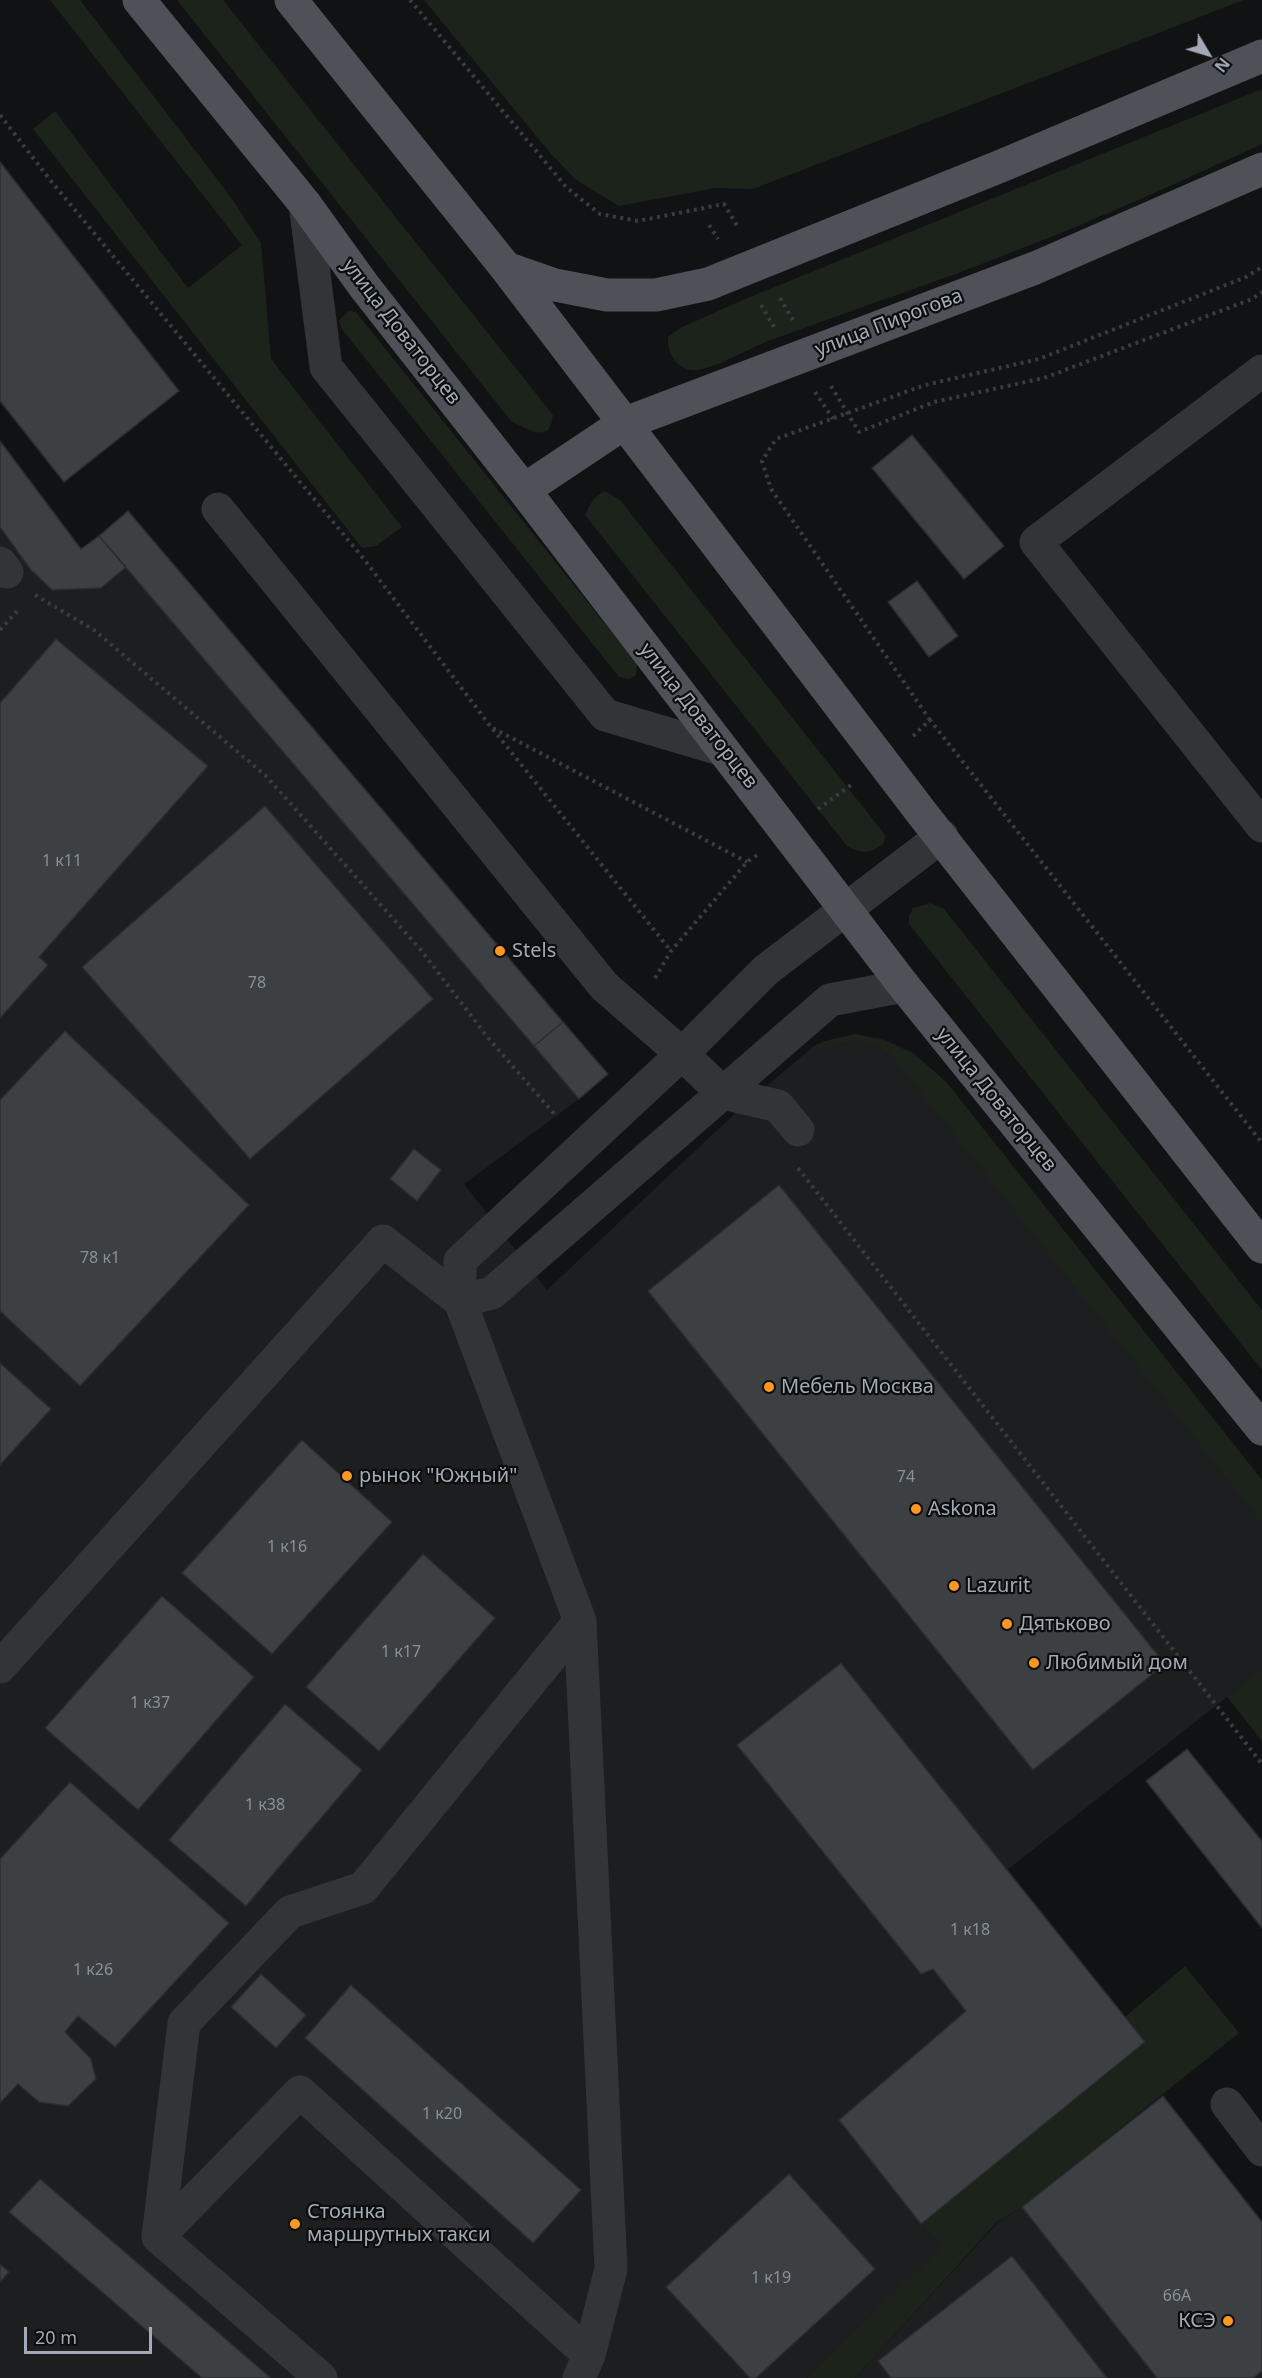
<!DOCTYPE html>
<html>
<head>
<meta charset="utf-8">
<style>
	body { margin:0 }
	#map { position:relative; width:1262px; height:2378px; overflow:hidden; background:#111213; font-family:"Noto Sans",sans-serif }
	canvas { display:block }
	.north { position:absolute; left:1178px; top:24px; width:60px; height:60px; -webkit-text-stroke:4px #0c0d0e; paint-order:stroke; rotate:128deg; font-size:16px; font-weight:700; line-height:24px; text-align:center; color:#a1aab5 }
	.north::after { content:''; display:block; margin:auto; width:21px; height:27px; background:#a1aab5; clip-path:polygon(50% 0,100% 100%,50% 72%,0 100%) }
	.scale { position:absolute; left:24px; top:2327px; width:128px; height:27px; box-sizing:border-box; border:3px solid #a1aab5; border-top:0; padding-left:8px; font-size:18px; line-height:21px; white-space:nowrap; color:#a1aab5; -webkit-text-stroke:4px #0c0d0e; paint-order:stroke }
</style>
</head>
<body>
<div id="map">
<canvas width="1262" height="2378"></canvas>
<div class="north">N</div>
<div class="scale">20 m</div>
</div>
<script>
const g = document.querySelector('canvas').getContext('2d');
g.lineJoin = 'round';
function fill(path, color) { g.fillStyle = color; g.fill(path, 'evenodd'); }
function strokePath(path, color, width, dash) { g.strokeStyle = color; g.lineWidth = width; g.lineCap = dash ? 'butt' : 'round'; g.setLineDash(dash || []); g.stroke(path); }
function drawText(font, color, halo, rows, align = 'center') {
  g.font = font + ' "Noto Sans",sans-serif'; g.lineWidth = 4.5; g.setLineDash([]); g.textBaseline = 'middle'; g.strokeStyle = halo; g.fillStyle = color; for (const [text, x, y, turn = 0] of rows) {
    g.save(); g.translate(x, y); g.rotate((+turn || 0) * Math.PI / 180); g.textAlign = isNaN(turn) ? turn : align; if (halo) g.strokeText(text, 0, 0); g.fillText(text, 0, 0); g.restore();
  }
}
fill(new Path2D(`
	M0 441 81 549 128 511 608 1074 579 1099 464 1184 547 1290 744 1105 814 1046 825 1041 855 1034 885 1040 915 1054 947 1083 1262 1480V1741L1227 1697 1007 1870 1145 2042 921 2224 944 2245 807 2378H0Z
	M1163 2096 1262 2222V2378H855L998 2222 1022 2207Z`), '#1d1e20');
fill(new Path2D(`
	M50 0H80L230 196 261 243 271 359 402 527 376 546 362 548 33 129 55 111 188 288 242 245Z
	M177 0H223L553 415C550 445 528 429 511 421Z
	M424 0H1244L753 189 715 188 619 206 576 180 551 154Z
	M1262 89V144C1181 181 1099 219 1015 251 935 283 852 310 771 340 753 346 708 373 691 370 675 368 667 351 668 337L680 328 745 299Z
	M349 311 356 312 637 664 636 675 630 679 619 677 341 328 339 320Z
	M605 491 620 500 886 836 883 844C869 854 862 854 847 846L585 515C590 503 594 497 605 491Z
	M931 903 944 909 1262 1310V1370L909 924V916L913 908Z
	M855 1034C901 1043 913 1052 947 1083L1262 1480V1523L893 1057C867 1032 847 1042 815 1050L814 1046 825 1041Z
	M1262 1669V1741L1228 1696Z
	M1185 1966 1239 2033 1022 2207 997 2222 855 2378H807L943 2245 921 2224 1145 2043 1125 2017Z`), '#1b231b');
const building = new Path2D(`
	M0 162 179 391 64 482 0 401Z
	M912 435 1004 546 964 579 872 468Z
	M0 441 81 549 99 536 126 567 101 588 52 590 31 570 0 527Z
	M128 511 563 1022 534 1046 99 536Z
	M917 581 958 636 929 657 888 602Z
	M56 639 208 766 39 957 48 965 0 1018V703Z
	M265 806 433 999 250 1159 82 967Z
	M563 1022 608 1074 579 1099 534 1046Z
	M65 1031 249 1205 80 1386 0 1311V1100Z
	M414 1149 441 1170 417 1201 390 1179Z
	M779 1185 1165 1664 1033 1770 648 1291Z
	M0 1363 51 1409 0 1465Z
	M302 1440 392 1522 272 1654 182 1573Z
	M423 1554 495 1618 379 1751 306 1687Z
	M162 1596 254 1677 138 1810 45 1728Z
	M841 1663 1145 2042 921 2224 839 2120 966 2011 933 1969 921 1974 737 1745Z
	M285 1704 362 1770 246 1906 169 1840Z
	M1187 1749 1262 1841V1928L1146 1781Z
	M70 1782 229 1923 115 2047 78 2016 65 2032 91 2059 96 2079 68 2106 39 2102 18 2084 0 2103V1859Z
	M261 1974 306 2015 276 2048 231 2007Z
	M351 1985 581 2190 533 2243 305 2038Z
	M1163 2096 1262 2222V2371L1253 2378H1157L1022 2207Z
	M789 2174 875 2269 756 2378H750L666 2287Z
	M40 2179 271 2378H202L9 2212Z
	M1012 2256 1107 2378H891L878 2361Z
	M0 2264 9 2272 0 2282Z`);
fill(building, '#3d4043');
strokePath(building, '#2b2c2f', 1.5);
strokePath(new Path2D(`
	M410 0 567 188 600 214 638 221 724 204 739 229
	M0 115 51 181 363 558 491 727 671 951
	M709 225 718 239
	M780 298 793 320
	M761 305 774 327
	M831 386 859 432 934 402 1044 378 1252 299 1262 292
	M815 392 833 419
	M35 595 94 630 266 776 420 949 489 1039 557 1117
	M0 630 19 609
	M930 720 771 489 762 461 776 439 925 385 1039 359 1246 277 1262 267
	M493 728 747 862
	M913 736 930 720 1262 1143
	M818 809 851 785
	M655 978 671 951 747 862 757 855
	M798 1168 1262 1764`), '#383b40', 4, [3, 4.5]);
strokePath(new Path2D(`
	M305 204 326 367 605 715 723 750
	M1262 371 1036 542 1262 826
	M218 509 604 986 682 1054 723 1093 778 1106 798 1130
	M0 563 7 572
	M460 1301 492 1293 830 1000 904 986
	M0 1667 383 1241 460 1301
	M1227 2104 1262 2150
	M158 2237 184 2023 290 1912 363 1888 580 1621
	M158 2237 300 2092 589 2355
	M158 2237 321 2378
	M579 2378 589 2355 611 2269 580 1621 460 1301V1261L682 1054 766 970 942 836`), '#323438', 33);
strokePath(new Path2D(`
	M139 0 305 204 364 286 524 490 904 986 1262 1429
	M291 0 506 268 921 812 1262 1247
	M506 268 555 285 607 295H656L708 284 1001 166 1262 56
	M524 490 623 424 1035 268 1262 169`), '#4e5158', 33);
for (const [x, y, r, color] of [
	[500,951,6,"#ff971d"],
	[769,1387,6,"#ff971d"],
	[347,1476,6,"#ff971d"],
	[916,1509,6,"#ff971d"],
	[954,1586,6,"#ff971d"],
	[1007,1624,6,"#ff971d"],
	[1034,1663,6,"#ff971d"],
	[295,2224,6,"#ff971d"],
	[1228,2321,6,"#ff971d"]
]) { const dot = new Path2D(); dot.arc(x, y, r, 0, 2 * Math.PI); g.fillStyle = color; g.fill(dot); strokePath(dot, '#0c0d0e', 2); }
drawText('16px', '#889098', null, [
	["1 к11",62,861],
	["78",257,983],
	["78 к1",100,1258],
	["74",906,1477],
	["1 к16",287,1547],
	["1 к17",401,1652],
	["1 к37",150,1703],
	["1 к38",265,1805],
	["1 к18",970,1930],
	["1 к26",93,1970],
	["1 к20",442,2114],
	["1 к19",771,2278],
	["66А",1177,2296]
]);
drawText('20px', '#a1aab5', '#0c0d0e', [
	["улица Пирогова",889,323,-21],
	["улица Доваторцев",401,332,52],
	["улица Доваторцев",698,716,52],
	["улица Доваторцев",996,1100,51]
]);
drawText('20px', '#a1aab5', '#0c0d0e', [
	["Stels",512,951],
	["Мебель Москва",781,1387],
	["рынок \"Южный\"",359,1476],
	["Askona",928,1509],
	["Lazurit",966,1586],
	["Дятьково",1019,1624],
	["Любимый дом",1046,1663],
	["Стоянка",307,2212],
	["маршрутных такси",307,2235],
	["КСЭ",1216,2321,"right"]
], 'left');
</script>
</body>
</html>
